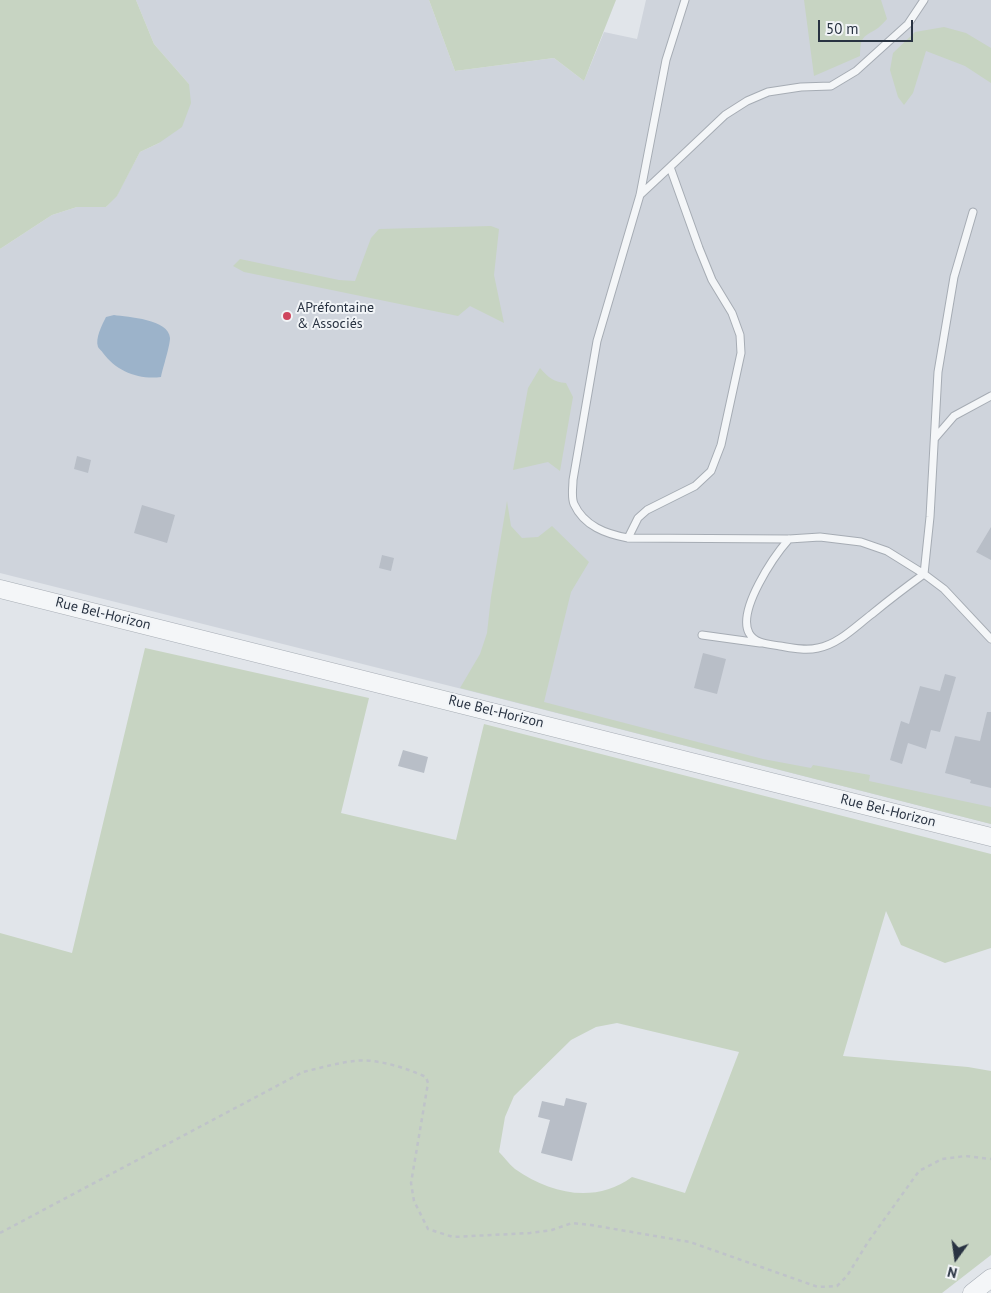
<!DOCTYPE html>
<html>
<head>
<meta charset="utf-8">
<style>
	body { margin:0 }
	#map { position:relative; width:991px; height:1293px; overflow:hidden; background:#e1e5ea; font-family:"PT Sans",sans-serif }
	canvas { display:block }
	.north { position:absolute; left:931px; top:1233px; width:50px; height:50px; -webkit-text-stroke:4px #f1f4f7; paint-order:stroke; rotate:194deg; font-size:14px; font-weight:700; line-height:20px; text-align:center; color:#293342 }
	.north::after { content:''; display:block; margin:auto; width:18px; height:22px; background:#293342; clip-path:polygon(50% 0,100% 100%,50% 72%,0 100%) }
	.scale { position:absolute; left:818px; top:20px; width:95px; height:22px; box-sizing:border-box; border:2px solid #293342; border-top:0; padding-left:6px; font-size:15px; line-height:18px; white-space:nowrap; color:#293342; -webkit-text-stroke:4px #f1f4f7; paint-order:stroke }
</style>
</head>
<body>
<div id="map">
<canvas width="991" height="1293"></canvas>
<div class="north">N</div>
<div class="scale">50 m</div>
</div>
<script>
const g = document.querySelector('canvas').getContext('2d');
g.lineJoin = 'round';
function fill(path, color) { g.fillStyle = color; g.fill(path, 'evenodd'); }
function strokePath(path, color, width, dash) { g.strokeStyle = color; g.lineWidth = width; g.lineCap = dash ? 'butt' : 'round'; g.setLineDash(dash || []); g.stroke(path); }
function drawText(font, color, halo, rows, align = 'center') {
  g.font = font + ' "PT Sans",sans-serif'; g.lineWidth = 4; g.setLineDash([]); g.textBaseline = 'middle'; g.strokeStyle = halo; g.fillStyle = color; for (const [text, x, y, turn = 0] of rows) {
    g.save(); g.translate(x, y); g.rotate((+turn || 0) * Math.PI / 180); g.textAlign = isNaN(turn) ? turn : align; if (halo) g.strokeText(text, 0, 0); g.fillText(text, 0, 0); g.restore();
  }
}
fill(new Path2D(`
	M136 0H429L455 71 554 58 584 81 604 32 637 39 646 0H991V824L486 695 0 573V249L52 215 77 207H106L117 195 140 152 159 143 189 84 154 44Z`), '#cfd4dc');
fill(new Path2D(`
	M0 0H136L154 44 189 84 191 103 182 127 159 143 140 152 117 196 106 207H77L52 215 0 249Z
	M429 0H616L584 81 554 58 455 71Z
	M804 0H881L887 19C883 23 879 28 875 30 860 38 861 40 860 56L814 76Z
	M944 27 966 33 991 48V83L965 66 926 51 913 93 904 105 898 97 890 70 893 53 915 32Z
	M491 226 499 229 494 275 504 323 470 306 458 316 244 272 233 266 240 259 339 280 355 281 371 238 379 229Z
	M540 368C548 377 553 382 566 383L573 397 560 471 548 462 513 470 528 388Z
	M507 501 511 526 522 538 538 537 552 526 589 562 571 592 544 702 763 759 811 768 813 765 870 775 869 781 991 807V824L460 688 480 654 487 633 491 597Z
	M145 648 369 698 341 813 456 840 484 724 991 854V948L945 963 901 945 886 911 843 1056 968 1067 991 1071V1255L942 1293H0V933L72 953ZM617 1023 739 1052 685 1193 632 1177C595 1204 551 1194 515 1169 509 1164 504 1157 499 1152L505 1117 514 1096 571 1040 596 1027Z`), '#c7d4c2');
fill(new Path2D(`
	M114 315C128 317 169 319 170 338 170 346 163 367 161 377 139 380 116 371 103 353 102 351 99 349 98 347 95 338 102 325 106 317Z`), '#9cb3ca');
fill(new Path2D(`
	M77 456 91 460 88 473 74 469Z
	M142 505 175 515 167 543 134 533Z
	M991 527V560L976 552Z
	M382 555 394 558 391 571 379 568Z
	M703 653 726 659 717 694 694 688Z
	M945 674 956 677 940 732 931 730 926 749 908 743 902 764 890 760 901 721 909 724 920 686 940 691Z
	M987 712H991V788L970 783 971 780 945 773 955 736 980 741Z
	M403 750 428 757 424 773 398 766Z
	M566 1098 587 1103 572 1161 541 1153 550 1120 538 1117 542 1101 564 1106Z`), '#b8bec7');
const service = new Path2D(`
	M685 0 666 60 640 195 597 341 573 480C573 487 571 497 574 504 584 526 606 534 628 538L789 539 820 537 861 542 887 551 924 574 944 589 991 639
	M640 195 670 167
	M935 438 954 416 991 396
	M628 538 638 518 647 510 695 486 711 471 721 445 741 353 740 335 732 313 712 280 699 248 670 167 725 115 747 101 768 92 801 87 831 86 856 71 908 24 924 0
	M789 539C774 556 737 610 749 633 755 644 769 644 780 646 792 648 805 651 818 648 839 644 856 626 872 614 889 600 906 587 924 574L930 517 938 372 954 277 973 212
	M702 635 760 643`);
const tertiary = new Path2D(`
	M0 589 991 837
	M972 1293 991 1278`);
strokePath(service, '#a6acb4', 9);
strokePath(tertiary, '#a6acb4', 19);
strokePath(new Path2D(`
	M0 1233 303 1072C320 1068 337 1063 354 1061 376 1058 406 1068 426 1077L428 1083 411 1183 414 1201 428 1229 453 1237 530 1233 552 1230 572 1223 591 1225 690 1242 818 1287 837 1286 847 1276 868 1242 919 1171 942 1159 965 1156 991 1159`), '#bfc3c9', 2.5, [4, 4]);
strokePath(service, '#f4f6f8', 7);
strokePath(tertiary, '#f4f6f8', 18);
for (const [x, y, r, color] of [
	[287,316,5,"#cf465e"]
]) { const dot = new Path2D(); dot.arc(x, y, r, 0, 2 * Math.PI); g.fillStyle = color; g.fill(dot); strokePath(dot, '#f1f4f7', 2); }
drawText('14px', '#293342', '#f1f4f7', [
	["APréfontaine",297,308],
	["& Associés",297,324]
], 'left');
drawText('14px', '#293342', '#f1f4f7', [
	["Rue Bel-Horizon",103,614,14],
	["Rue Bel-Horizon",496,712,14],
	["Rue Bel-Horizon",888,811,14]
]);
</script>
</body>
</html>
